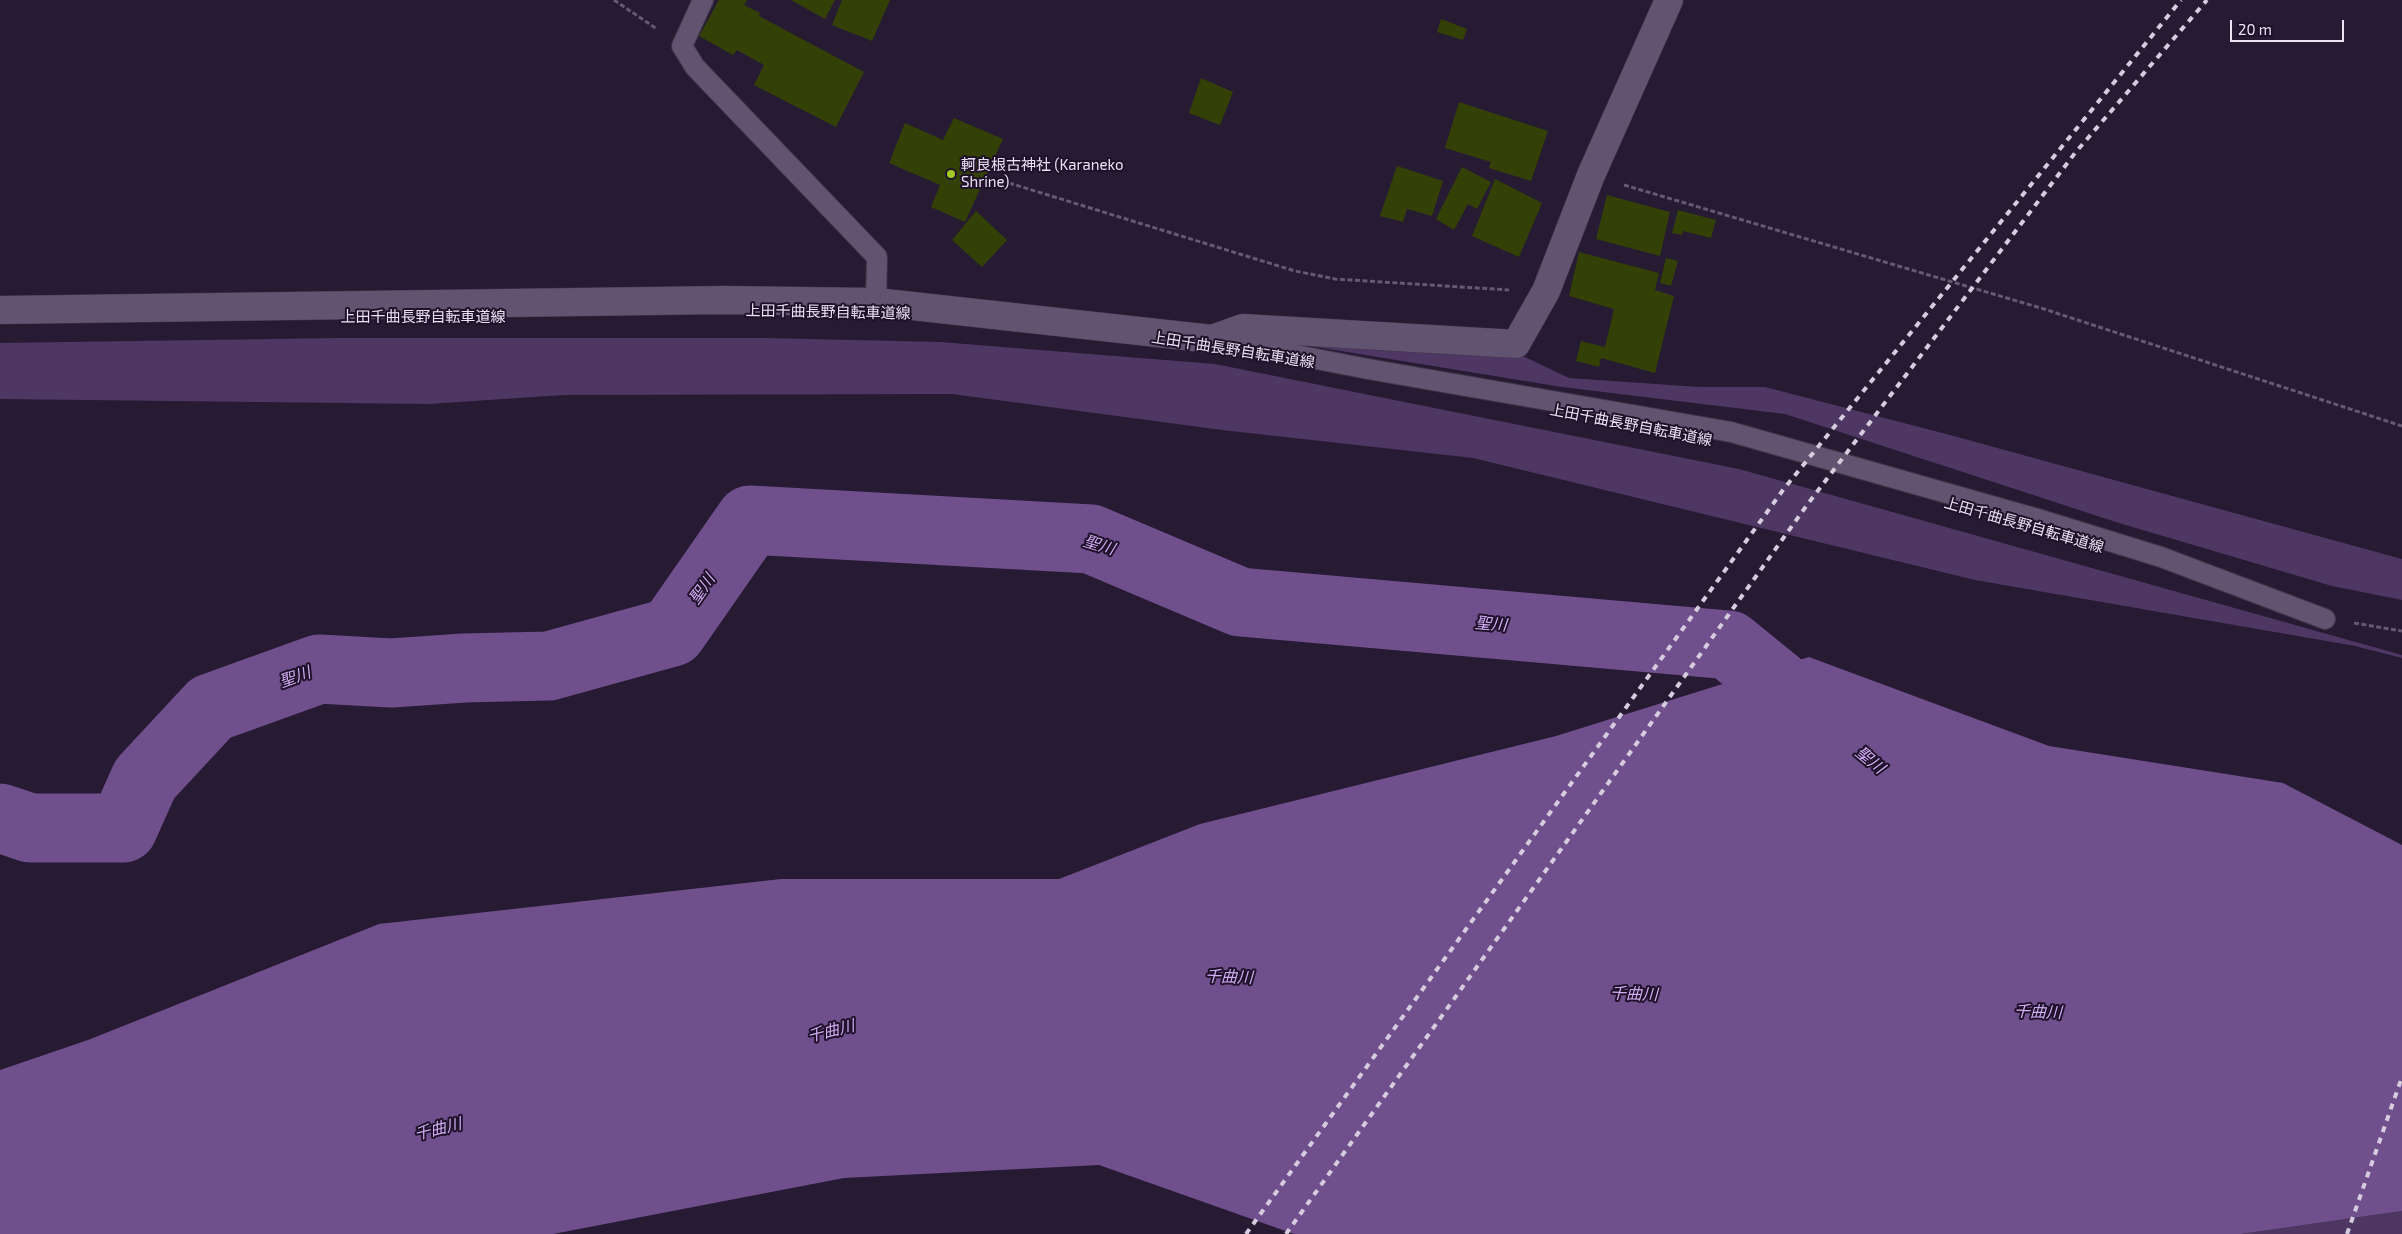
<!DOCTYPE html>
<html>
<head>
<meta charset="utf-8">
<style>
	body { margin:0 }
	#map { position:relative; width:2402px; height:1234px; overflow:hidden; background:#271a33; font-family:"Exo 2",sans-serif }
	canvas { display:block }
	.scale { position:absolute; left:2230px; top:20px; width:114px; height:22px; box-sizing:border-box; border:2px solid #eae2f3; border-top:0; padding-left:6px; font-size:15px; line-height:18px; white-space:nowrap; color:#eae2f3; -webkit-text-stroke:4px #1e1129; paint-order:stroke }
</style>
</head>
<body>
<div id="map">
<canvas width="2402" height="1234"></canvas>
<div class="scale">20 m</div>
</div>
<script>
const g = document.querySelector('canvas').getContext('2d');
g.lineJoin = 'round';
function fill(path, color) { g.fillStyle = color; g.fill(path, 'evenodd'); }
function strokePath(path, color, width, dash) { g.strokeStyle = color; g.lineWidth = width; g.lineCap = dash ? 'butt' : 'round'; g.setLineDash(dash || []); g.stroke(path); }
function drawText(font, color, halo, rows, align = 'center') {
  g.font = font + ' "Exo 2","Noto Sans JP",sans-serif'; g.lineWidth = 4; g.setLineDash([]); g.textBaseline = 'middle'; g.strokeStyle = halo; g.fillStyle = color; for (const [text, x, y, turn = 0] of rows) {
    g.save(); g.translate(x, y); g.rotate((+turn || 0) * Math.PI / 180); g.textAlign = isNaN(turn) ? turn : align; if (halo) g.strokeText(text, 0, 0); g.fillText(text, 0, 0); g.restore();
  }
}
fill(new Path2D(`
	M339 338H765L940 342 1215 364 1739 469 2402 655V658L2355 646 1975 580 1473 458 1222 430 952 394 564 395 429 404 0 399V343Z
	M1267 339 1525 357 1569 378 1699 387H1765L1950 435 2402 559V600L2332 586 2119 523 1785 414 1562 387Z
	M2402 1211V1234H2241Z`), '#4e3762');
fill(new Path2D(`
	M1809 657 2049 746 2283 783 2402 845V1211L2241 1234H1294L1099 1165 844 1178 553 1234H0V1070L88 1040 379 924 781 879H1059L1200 824 1556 736Z`), '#704f8d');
strokePath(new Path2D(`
	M0 818 30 828H123L145 779 211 708 319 669 391 673 464 668 549 666 672 632 750 520 1091 539 1240 602 1729 645 1836 732`), '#704f8d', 69);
fill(new Path2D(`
	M719 0H747L744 5 760 13 759 16 864 72 836 127 754 85 764 65 737 50 733 55 699 36Z
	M791 0H835L825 19Z
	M842 0H890L872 41 832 25Z
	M1441 19 1467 29 1463 40 1437 32Z
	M1201 78 1233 92 1220 125 1189 113Z
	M1459 102 1548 131 1531 181 1489 168 1491 162 1445 148Z
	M954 118 1003 139 965 222 931 207 940 185 889 163 905 123 943 140Z
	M1397 166 1443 181 1432 216 1407 209 1403 222 1380 216Z
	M1462 167 1491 182 1477 209 1468 204 1454 230 1436 219Z
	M1495 179 1542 203 1519 257 1472 236Z
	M1607 195 1670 212 1660 256 1596 239Z
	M1678 210 1716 220 1711 238 1683 231 1682 235 1672 233Z
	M976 211 1007 240 982 267 952 240Z
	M1579 252 1659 273 1655 290 1674 296 1655 373 1601 358 1599 367 1576 361 1581 341 1605 347 1614 309 1569 296Z
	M1666 258 1678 261 1671 286 1660 283Z`), '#344106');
const service = new Path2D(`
	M703 0 682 46 695 67 877 257 876 302
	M1213 339 1368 369 1731 432 2038 519 2161 557 2325 619`);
const minor = new Path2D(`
	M0 310 724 300 876 302 1212 339 1243 328 1516 344 1546 291 1591 175 1669 0`);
strokePath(service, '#40354a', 22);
strokePath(minor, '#40354a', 29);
strokePath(new Path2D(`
	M614 0 657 29
	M1009 183 1295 271 1335 279 1509 290
	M1624 185 2044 309 2402 426
	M2354 623 2402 631`), '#655a70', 3, [5, 2.5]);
strokePath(service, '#625370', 20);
strokePath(minor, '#625370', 28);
strokePath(new Path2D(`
	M1246 1234 1783 490 2181 0
	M1286 1234 1807 505 2075 153 2207 0
	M2347 1234 2402 1077`), '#d5ccde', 4, [6, 6]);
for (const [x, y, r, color] of [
	[951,174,5,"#a4c825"]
]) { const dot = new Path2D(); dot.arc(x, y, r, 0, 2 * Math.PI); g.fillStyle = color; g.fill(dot); strokePath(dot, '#1e1129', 2); }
drawText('15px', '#eae2f3', '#1e1129', [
	["軻良根古神社 (Karaneko",961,165],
	["Shrine)",961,182]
], 'left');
drawText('15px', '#eae2f3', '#1e1129', [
	["上田千曲長野自転車道線",828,312,1],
	["上田千曲長野自転車道線",423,317],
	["上田千曲長野自転車道線",1233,350,9],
	["上田千曲長野自転車道線",1631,425,11],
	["上田千曲長野自転車道線",2024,525,16]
]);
drawText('italic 16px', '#d2aef5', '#1e1129', [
	["聖川",1099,545,17],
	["聖川",702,589,-55],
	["聖川",1491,624,5],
	["聖川",295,677,-20],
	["聖川",1870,760,39],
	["千曲川",1229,977,2],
	["千曲川",1634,994,2],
	["千曲川",2038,1012,2],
	["千曲川",831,1031,-14],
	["千曲川",438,1129,-14]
]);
</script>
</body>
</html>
